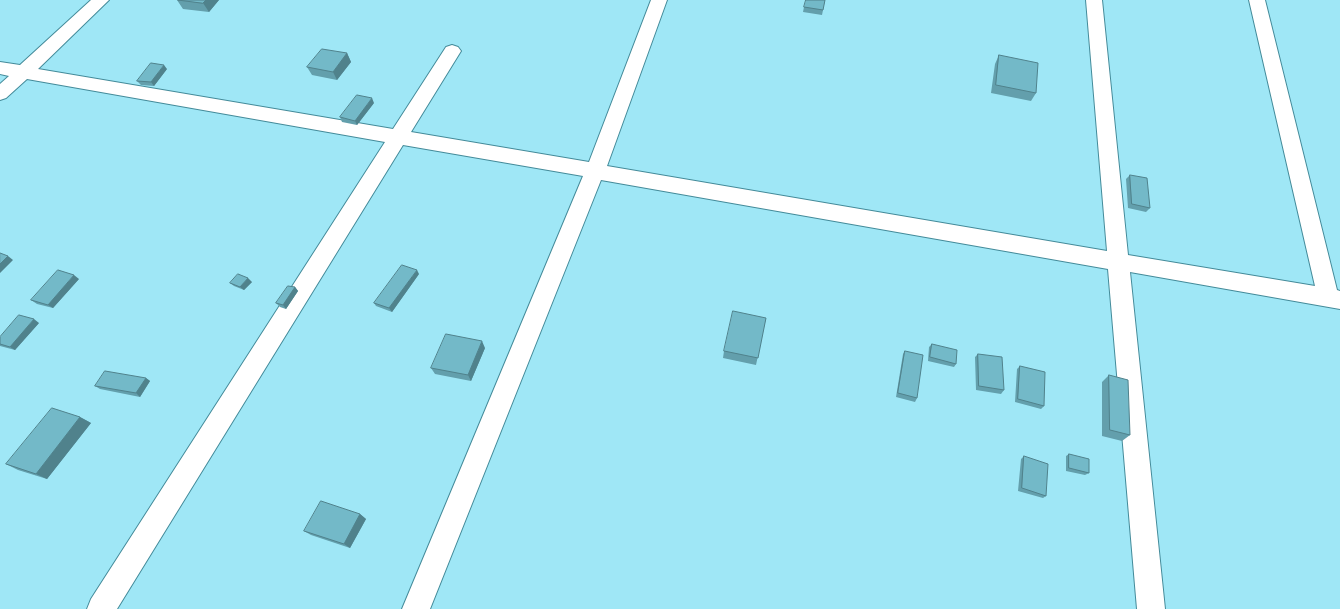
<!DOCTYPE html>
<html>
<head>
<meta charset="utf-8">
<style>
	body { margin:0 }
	canvas { display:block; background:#9fe7f6 }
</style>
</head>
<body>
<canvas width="1340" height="609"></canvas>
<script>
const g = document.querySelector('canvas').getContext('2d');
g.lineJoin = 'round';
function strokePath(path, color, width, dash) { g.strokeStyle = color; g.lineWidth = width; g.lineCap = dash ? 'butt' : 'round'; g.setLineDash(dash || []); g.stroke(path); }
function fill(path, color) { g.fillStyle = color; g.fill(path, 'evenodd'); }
const minor = new Path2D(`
	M91 0H109L38 69 393 129 446 47 452 45 458 47 461 51 411 132 589 162 651 0H667L607 166 1107 251 1086 0H1102L1128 255 1315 286 1249 0H1265L1337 290 1340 291V309L1130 272 1165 609H1137L1108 269 601 180 430 609H402L583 176 403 145 117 609H87L91 599 385 142 27 79 6 98 0 100V84L9 76 0 74V62L20 65Z`);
strokePath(minor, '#448b9a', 2);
fill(minor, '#fff');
fill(new Path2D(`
	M177 0H219L209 12 183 9Z
	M825 0 822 15 803 12 804 7Z
	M347 53 351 62 337 80 312 75 307 67Z
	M999 55 1036 93 1031 101 991 93 995 64Z
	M167 69 154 86 141 85 137 81Z
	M374 103 357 125 342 122 340 117Z
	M1130 175 1150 208 1146 212 1128 208 1126 179Z
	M419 274 392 312 376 306 374 303Z
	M79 279 53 308 37 304 31 300Z
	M252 282 244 290 234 286 230 283Z
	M295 287 298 291 286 309 280 307 276 303Z
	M766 318 756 365 723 358 724 351Z
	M39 323 15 350 0 346V337Z
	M932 344 956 364 954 367 928 361 929 347Z
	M485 348 471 381 435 374 431 368Z
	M905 351 917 398 915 402 896 397 903 354Z
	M978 354 1004 390 1001 394 976 390 975 357Z
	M1020 366 1044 406 1041 409 1015 402 1017 369Z
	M1109 375 1130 435 1122 441 1102 436V382Z
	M146 378 150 381 140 397 100 389 95 386Z
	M80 417 91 423 47 479 18 470 6 464Z
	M1069 454 1089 473 1085 475 1066 471V456Z
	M1024 456 1046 496 1043 498 1018 491 1021 459Z
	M360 514 366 519 350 548 311 535 304 531Z`), '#639fac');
fill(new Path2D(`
	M206 0H219L209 12 203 3Z
	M347 53 351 62 337 80 333 72Z
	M164 65 167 69 154 86 151 82Z
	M372 98 374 103 357 125 355 121Z
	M8 256 13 260 0 273V264Z
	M417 270 419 274 392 312 389 308Z
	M74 275 79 279 53 308 48 305Z
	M248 278 252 282 244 290 240 287Z
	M295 287 298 291 286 309 283 305Z
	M34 319 39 323 15 350 10 347Z
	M482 341 485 348 471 381 468 375Z
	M146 378 150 381 140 397 136 393Z
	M80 417 91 423 47 479 36 474Z
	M360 514 366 519 350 548 344 544Z`), '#50828c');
const building = new Path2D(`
	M178 0H206L203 3Z
	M806 0H825L823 10 804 7Z
	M322 49 347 53 333 72 307 67Z
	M999 55 1038 63 1036 93 996 85Z
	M151 63 164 65 151 82 137 81Z
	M357 95 372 98 355 121 340 117Z
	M1130 175 1147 178 1150 208 1132 204Z
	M0 253 8 256 0 264Z
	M402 265 417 270 389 308 374 303Z
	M58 270 74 275 48 305 31 300Z
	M238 274 248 278 240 287 230 283Z
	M288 286 295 287 283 305 276 303Z
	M733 311 766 318 758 358 724 351Z
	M19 315 34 319 10 347 0 344V337Z
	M446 334 482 341 468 375 431 368Z
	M932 344 957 350 956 364 930 357Z
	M905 351 923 355 917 398 898 393Z
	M978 354 1002 357 1004 390 979 386Z
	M1020 366 1045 372 1044 406 1018 399Z
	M105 371 146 378 136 393 95 386Z
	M1109 375 1128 380 1130 435 1110 430Z
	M52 408 80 417 36 474 6 464Z
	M1069 454 1089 459V473L1069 468Z
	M1024 456 1048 464 1046 496 1022 488Z
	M321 501 360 514 344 544 304 531Z`);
fill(building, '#73b9c8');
strokePath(building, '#50828c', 1);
</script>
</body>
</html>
